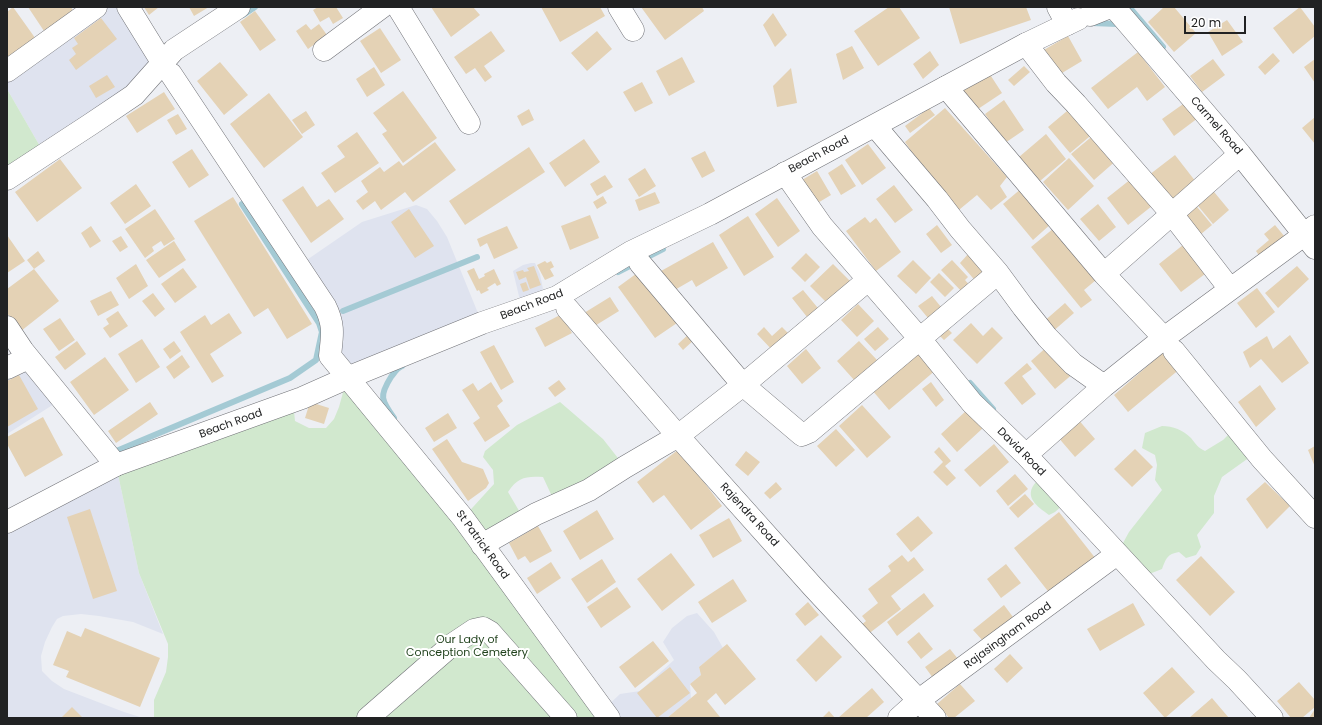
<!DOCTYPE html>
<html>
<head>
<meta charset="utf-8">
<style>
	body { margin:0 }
	#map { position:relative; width:1322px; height:725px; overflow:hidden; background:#edeff4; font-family:Poppins,sans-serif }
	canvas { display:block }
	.frame { position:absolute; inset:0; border:8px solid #212223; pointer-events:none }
	.scale { position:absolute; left:1184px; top:16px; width:62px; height:18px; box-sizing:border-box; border:2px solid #212223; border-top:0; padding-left:5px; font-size:12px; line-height:14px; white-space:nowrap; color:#212223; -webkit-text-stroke:3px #fff; paint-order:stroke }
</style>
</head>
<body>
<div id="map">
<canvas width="1322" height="725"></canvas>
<div class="frame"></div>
<div class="scale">20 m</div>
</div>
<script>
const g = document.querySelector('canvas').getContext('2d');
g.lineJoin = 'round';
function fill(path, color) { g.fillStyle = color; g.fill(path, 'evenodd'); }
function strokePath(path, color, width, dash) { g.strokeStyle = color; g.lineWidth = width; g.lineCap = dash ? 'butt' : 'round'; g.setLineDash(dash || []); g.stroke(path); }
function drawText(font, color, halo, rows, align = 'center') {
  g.font = font + ' Poppins,sans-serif'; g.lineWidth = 4; g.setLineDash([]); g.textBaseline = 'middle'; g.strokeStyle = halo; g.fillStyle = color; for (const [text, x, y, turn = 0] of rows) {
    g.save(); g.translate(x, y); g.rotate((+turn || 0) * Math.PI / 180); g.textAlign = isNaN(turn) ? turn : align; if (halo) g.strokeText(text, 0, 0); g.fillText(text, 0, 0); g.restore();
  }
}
fill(new Path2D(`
	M96 7H128L162 63 45 155 7 89V71Z
	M416 205 427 209 437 221 447 237 482 323 347 378 333 328 298 266 362 222Z
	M531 263H535L540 274 544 294 522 309 513 271 523 265Z
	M28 358 62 399 7 434V368Z
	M116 465 139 573 163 634 133 622 99 616 81 614 63 616 57 619 52 627 45 642 41 656 42 671 52 681 64 689 124 712 143 718H7V522Z
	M697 613 714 632 723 648 699 667 701 675 690 684 691 698 667 718H609L603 710 620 694 640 691 674 660 663 642 672 628 687 616Z`), '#dfe3ef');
fill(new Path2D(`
	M7 89 45 155 7 179Z
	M347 378 463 518 494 484 493 470 483 457 485 451 517 425 560 402 603 439 625 467 556 505 543 477C526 476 518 477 508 492L525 521 483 545 609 718H154V700L166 672 168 657V644L139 573 116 465 294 411 295 421 309 428H326L334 419 339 407Z
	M1162 426C1173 426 1183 430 1191 438 1196 444 1198 448 1205 451L1223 440 1236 427 1257 452 1222 477 1214 496V513L1197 535 1201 547 1196 555 1186 558 1179 552C1167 554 1166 559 1162 569L1139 578 1117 554 1129 532 1162 490 1155 480 1157 465 1155 455 1142 448 1145 433Z
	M1036 482 1063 505 1055 512 1049 515C1037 506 1023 497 1036 482Z`), '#d1e8ce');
strokePath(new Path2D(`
	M1130 8 1163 47
	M243 15 255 7
	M1092 23 1117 24 1119 26
	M618 272 663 249
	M343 311 477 257
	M970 383 993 409
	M394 418C381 400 379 396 391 377 395 372 397 368 402 366
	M112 450 114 452 290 378 316 360 322 332 319 323 242 204`), '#a4cad4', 6);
fill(new Path2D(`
	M13 7 38 42 11 62 7 57V12Z
	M28 7H71L74 12 44 31Z
	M144 7H159L149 15Z
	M189 7H209L194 16Z
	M318 7H336L343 18 333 24 329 17 320 22 313 10Z
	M431 7H473L480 15 451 37Z
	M541 7H600L605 16 560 42Z
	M641 7H702L704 11 665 40Z
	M889 7H899L920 38 878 66 854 31Z
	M949 7H1026L1031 20 960 44Z
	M1164 7H1174L1196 33 1174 52 1148 22Z
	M1300 7 1315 27V36L1293 54 1273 28Z
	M255 11 276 40 260 51 240 22Z
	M773 13 787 35 775 47 763 25Z
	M101 18 117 39 76 70 69 60 76 54 72 48 78 44 74 38Z
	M1227 20 1243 42 1222 56 1208 32Z
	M306 24 311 30 319 24 327 35 308 49 296 31Z
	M380 28 401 60 381 73 360 41Z
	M491 31 505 51 484 66 492 77 485 82 475 68 466 74 454 57Z
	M597 31 612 49 587 71 571 53Z
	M1068 36 1082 61 1057 76 1042 51Z
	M852 46 864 68 843 80 836 54Z
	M930 51 939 65 923 79 913 64Z
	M1138 52 1165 87 1147 101 1137 87 1108 109 1091 88Z
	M1273 53 1280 61 1265 75 1258 67Z
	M682 57 695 82 669 96 656 71Z
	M1213 59 1225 75 1202 92 1190 76Z
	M1315 59V83L1304 67Z
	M220 62 248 95 224 115 197 81Z
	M1024 66 1030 72 1014 86 1008 80Z
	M374 67 385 85 367 97 356 79Z
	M791 68 797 103 777 107 773 86Z
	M989 73 1002 93 975 111 963 91Z
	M107 75 115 87 96 98 89 86Z
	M642 82 653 103 635 112 623 92Z
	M403 91 437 138 403 163 382 134 387 131 373 113Z
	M164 92 175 109 137 133 126 116Z
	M269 93 303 137 264 168 230 124Z
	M1004 100 1024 130 1005 143 985 114Z
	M1186 102 1198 118 1174 136 1162 119Z
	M1073 106 1095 132 1070 153 1048 127Z
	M929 108 935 115 910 133 905 126Z
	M945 108 1007 177 1000 186 1007 197 991 210 977 195 954 214 905 142Z
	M529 109 534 120 522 126 517 116Z
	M306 111 315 125 302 134 292 120Z
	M178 114 187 129 176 135 167 120Z
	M1315 117V144L1302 128Z
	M357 132 379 163 335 193 321 173 345 157 337 146Z
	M1096 133 1118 159 1094 180 1071 154Z
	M1046 134 1066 159 1040 181 1019 157Z
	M584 139 600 162 565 187 549 163Z
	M435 142 456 170 413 202 405 192 381 210 375 201 363 210 356 201 368 192 361 181 380 167 384 172 399 161 403 166Z
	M868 144 886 168 862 185 845 160Z
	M529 147 545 172 465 225 449 201Z
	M192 149 209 175 189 188 172 162Z
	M705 151 715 171 702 178 691 158Z
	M1175 155 1196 182 1170 203 1149 175Z
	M1069 158 1094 186 1068 210 1043 182Z
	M60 159 82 188 37 222 15 192Z
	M842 164 856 186 841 195 828 173Z
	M645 168 656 186 639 197 628 179Z
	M817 171 831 195 816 204 802 180Z
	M605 175 613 187 597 196 590 184Z
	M1131 179 1152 206 1128 225 1107 198Z
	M136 184 151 206 125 224 110 203Z
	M894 185 913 210 895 223 876 199Z
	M303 186 317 207 329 199 344 219 311 243 282 200Z
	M1210 187 1229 210 1213 224 1194 201Z
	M1022 188 1052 223 1033 240 1003 204Z
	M655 192 660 203 639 211 635 200Z
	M603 196 607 203 597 209 593 202Z
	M233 197 312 324 287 339 268 308 254 317 194 221Z
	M777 198 800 231 778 247 755 214Z
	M1193 202 1212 225 1195 239 1176 216Z
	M1098 204 1116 227 1099 241 1080 219Z
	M155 209 175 239 164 246 161 241 152 247 154 251 145 258 125 229Z
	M409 209 434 246 415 258 391 222Z
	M590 215 599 238 570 250 561 226Z
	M748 216 774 257 744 276 719 235Z
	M865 217 870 223 876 218 901 252 876 271 846 231Z
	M937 225 952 245 941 253 926 234Z
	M1275 225 1285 237 1260 257 1256 251 1269 240 1264 234Z
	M91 226 101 241 90 248 81 233Z
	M507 226 518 248 494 259 487 243 480 247 477 239Z
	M1054 228 1096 280 1084 290 1092 300 1081 308 1031 247Z
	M7 235 25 261 7 273Z
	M121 236 128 247 120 252 112 241Z
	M174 241 186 260 159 278 146 260Z
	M713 242 728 268 696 287 692 280 673 291 661 271Z
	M1183 245 1205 274 1181 292 1159 264Z
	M38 251 45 261 34 269 27 260Z
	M806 253 820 267 805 282 791 268Z
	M969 253 987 274 978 284 960 263Z
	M913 260 931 278 916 294 897 276Z
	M952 260 968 277 965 280 971 287 964 294 941 270Z
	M545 261 547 263 551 261 554 267 550 269 554 276 545 280 537 265Z
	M136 264 148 286 129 299 116 278Z
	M833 264 854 285 831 307 810 286Z
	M534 266 541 285 530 289 526 277 519 280 516 272 523 270 524 272 529 271 527 268Z
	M1297 266 1309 279 1278 308 1265 293Z
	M183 268 197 287 175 303 161 284Z
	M474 268 479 279 485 276 484 274 494 269 501 284 497 286 495 283 487 288 489 290 481 294 479 290 477 291 467 271Z
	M34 269 59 301 21 331 7 313V289Z
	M640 271 677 323 655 338 618 287Z
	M939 273 954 288 945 297 930 282Z
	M526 282 529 290 523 292 520 284Z
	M1257 288 1275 312 1256 328 1237 303Z
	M803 290 822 313 811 322 792 298Z
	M111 291 119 305 98 316 90 301Z
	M153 293 165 309 155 317 142 301Z
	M932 296 946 313 933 324 918 306Z
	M610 297 619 311 593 327 584 313Z
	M1065 303 1074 313 1051 333 1042 323Z
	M858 304 874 321 857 337 841 320Z
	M118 311 128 326 110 338 103 328 109 324 106 319Z
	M229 313 242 333 210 354 224 376 212 383 180 332 205 315 211 325Z
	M562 314 572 333 545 347 535 328Z
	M60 318 75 340 59 351 43 329Z
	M971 323 983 336 992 327 1003 338 977 364 953 340Z
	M943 324 952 333 944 340 935 331Z
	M764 327 772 336 782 327 791 336 774 352 757 334Z
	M878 327 889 339 875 351 864 339Z
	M690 333 695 339 683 350 678 344Z
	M1290 335 1309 363 1282 383 1261 359 1250 368 1243 352 1267 336 1273 349Z
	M142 339 160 367 136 383 118 354Z
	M77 341 86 354 65 370 55 357Z
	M174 341 181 351 170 359 163 349Z
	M859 341 877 360 855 381 837 361Z
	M494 345 514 382 501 390 480 352Z
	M1049 345 1074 373 1055 389 1031 361Z
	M806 349 821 368 802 384 787 366Z
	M920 349 937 369 889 410 872 390Z
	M1166 350 1181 368 1128 412 1114 395Z
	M182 355 190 367 174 379 166 367Z
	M105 357 129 390 94 415 70 382Z
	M1027 363 1032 369 1022 376 1036 394 1022 405 1004 383Z
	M19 375 38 409 7 427V381Z
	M559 380 566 389 555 397 548 388Z
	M491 382 503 401 497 406 510 426 485 442 473 423 480 418 462 390 473 383 478 391Z
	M931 382 944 400 936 407 922 389Z
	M1260 385 1276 409 1256 427 1238 402Z
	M150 402 158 414 116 443 108 431Z
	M310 402 329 408 324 424 305 418Z
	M862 405 891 437 867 458 839 426Z
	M967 410 983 428 957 452 941 434Z
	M448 413 457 428 434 442 425 428Z
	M43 417 63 455 25 477 7 444V437Z
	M1077 418 1095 439 1075 457 1057 436Z
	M836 429 855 450 836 467 817 446Z
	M447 439 462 462 483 469 489 483 486 488 468 501 432 449Z
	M994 444 1009 462 980 487 964 470Z
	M1315 446V467L1308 450Z
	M939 447 951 461 945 466 956 478 947 486 933 472 943 462 934 452Z
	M679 449 722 506 691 530 664 495 653 503 637 482Z
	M1135 449 1153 467 1132 487 1114 469Z
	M746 451 760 462 748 476 735 465Z
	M1015 474 1028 489 1008 506 996 491Z
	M776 482 782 489 770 499 764 493Z
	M1265 482 1290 506 1267 529 1246 499Z
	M1025 494 1034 504 1018 518 1009 508Z
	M90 509 117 591 93 599 67 517Z
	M597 510 614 539 580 560 563 531Z
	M1059 512 1096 559 1051 595 1014 548Z
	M918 516 933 533 911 552 896 534Z
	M729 518 742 541 713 558 699 535Z
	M538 526 552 551 530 563 525 556 518 560 509 543Z
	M671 553 695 585 662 611 637 579Z
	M902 555 908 562 914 557 924 570 891 596 901 609 867 635 860 626 866 621 862 616 878 603 868 589 891 571 888 566Z
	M1201 556 1235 592 1210 616 1176 580Z
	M602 559 616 582 587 603 571 579Z
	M551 562 561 578 537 594 527 578Z
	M1006 564 1021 583 1001 598 987 579Z
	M733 579 747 601 712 623 698 602Z
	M617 587 631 607 601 628 587 607Z
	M924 593 934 606 897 636 887 622Z
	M808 602 819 615 805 626 795 614Z
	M1133 603 1145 625 1100 651 1087 629Z
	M1004 605 1013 617 983 641 973 630Z
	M85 628 160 658 140 707 66 677 69 671 53 665 67 631 81 637Z
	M919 632 933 649 921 659 907 642Z
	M821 635 842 657 816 682 796 660Z
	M653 641 669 661 635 688 619 667Z
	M727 644 756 679 725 705 716 693 707 701 720 717 719 718H667L697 693 690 684 701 675 699 667Z
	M950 649 958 659 933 678 925 667Z
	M1010 654 1023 668 1007 683 994 669Z
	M670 667 690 693 657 718 637 693Z
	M1172 667 1195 692 1165 718 1143 693Z
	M1299 682 1315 700V707L1302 718H1291L1277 701Z
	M960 684 975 701 954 718H949L937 704Z
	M872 688 884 702 866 718H838Z
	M1212 698 1229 718H1189Z
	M72 707 83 718H61Z
	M1315 709V718H1309Z
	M829 711 835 718H822Z`), '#e4d2b5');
const minor = new Path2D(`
	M128 7 165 67
	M398 7 469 123
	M619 7 633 30
	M1058 7 1067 24
	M1114 7 1240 154 1315 248
	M1026 44 1056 83 1076 104 1172 214 1230 289
	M324 50 382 7
	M7 71 96 7
	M171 74 325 306C335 326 332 336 330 356L463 518 609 718
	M946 87 1104 274 1164 338
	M875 126 937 199 960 229 998 273 1023 307 1047 337 1073 364 1104 386
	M785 173 822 226 920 339 972 403 1026 455 1216 660 1237 680 1272 718
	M7 179 91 124 134 95 174 50 239 7
	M640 263 743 385 802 435 809 432 998 273
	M1104 274 1240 154
	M567 308 678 436 813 587 935 718
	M7 327 23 351 116 465
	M1174 351 1262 459 1315 517
	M7 368 28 358
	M1026 455 1104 386 1164 338 1304 235 1315 226
	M482 545 536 514 589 490 625 467 678 436 743 385 868 280
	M368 718 453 644 474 630 483 628 490 632 566 718
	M899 718 919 700 1117 554`);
const major = new Path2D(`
	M1090 15 1110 7
	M7 522 116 465 302 398 347 378 482 323 557 297 631 252 710 214 1026 44 1078 19`);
strokePath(minor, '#717277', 23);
strokePath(major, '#717277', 23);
strokePath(minor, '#fff', 22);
strokePath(major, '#fff', 22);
drawText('11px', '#212223', '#fff', [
	["Carmel Road",1216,126,49],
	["Beach Road",819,155,-28],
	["Beach Road",532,305,-21],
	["Beach Road",231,424,-20],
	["David Road",1021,452,45],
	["Rajendra Road",749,515,48],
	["St Patrick Road",482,545,54],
	["Rajasingham Road",1008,636,-36]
]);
drawText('11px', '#22431e', '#fff', [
	["Our Lady of",467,640],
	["Conception Cemetery",467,653]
]);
</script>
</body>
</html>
